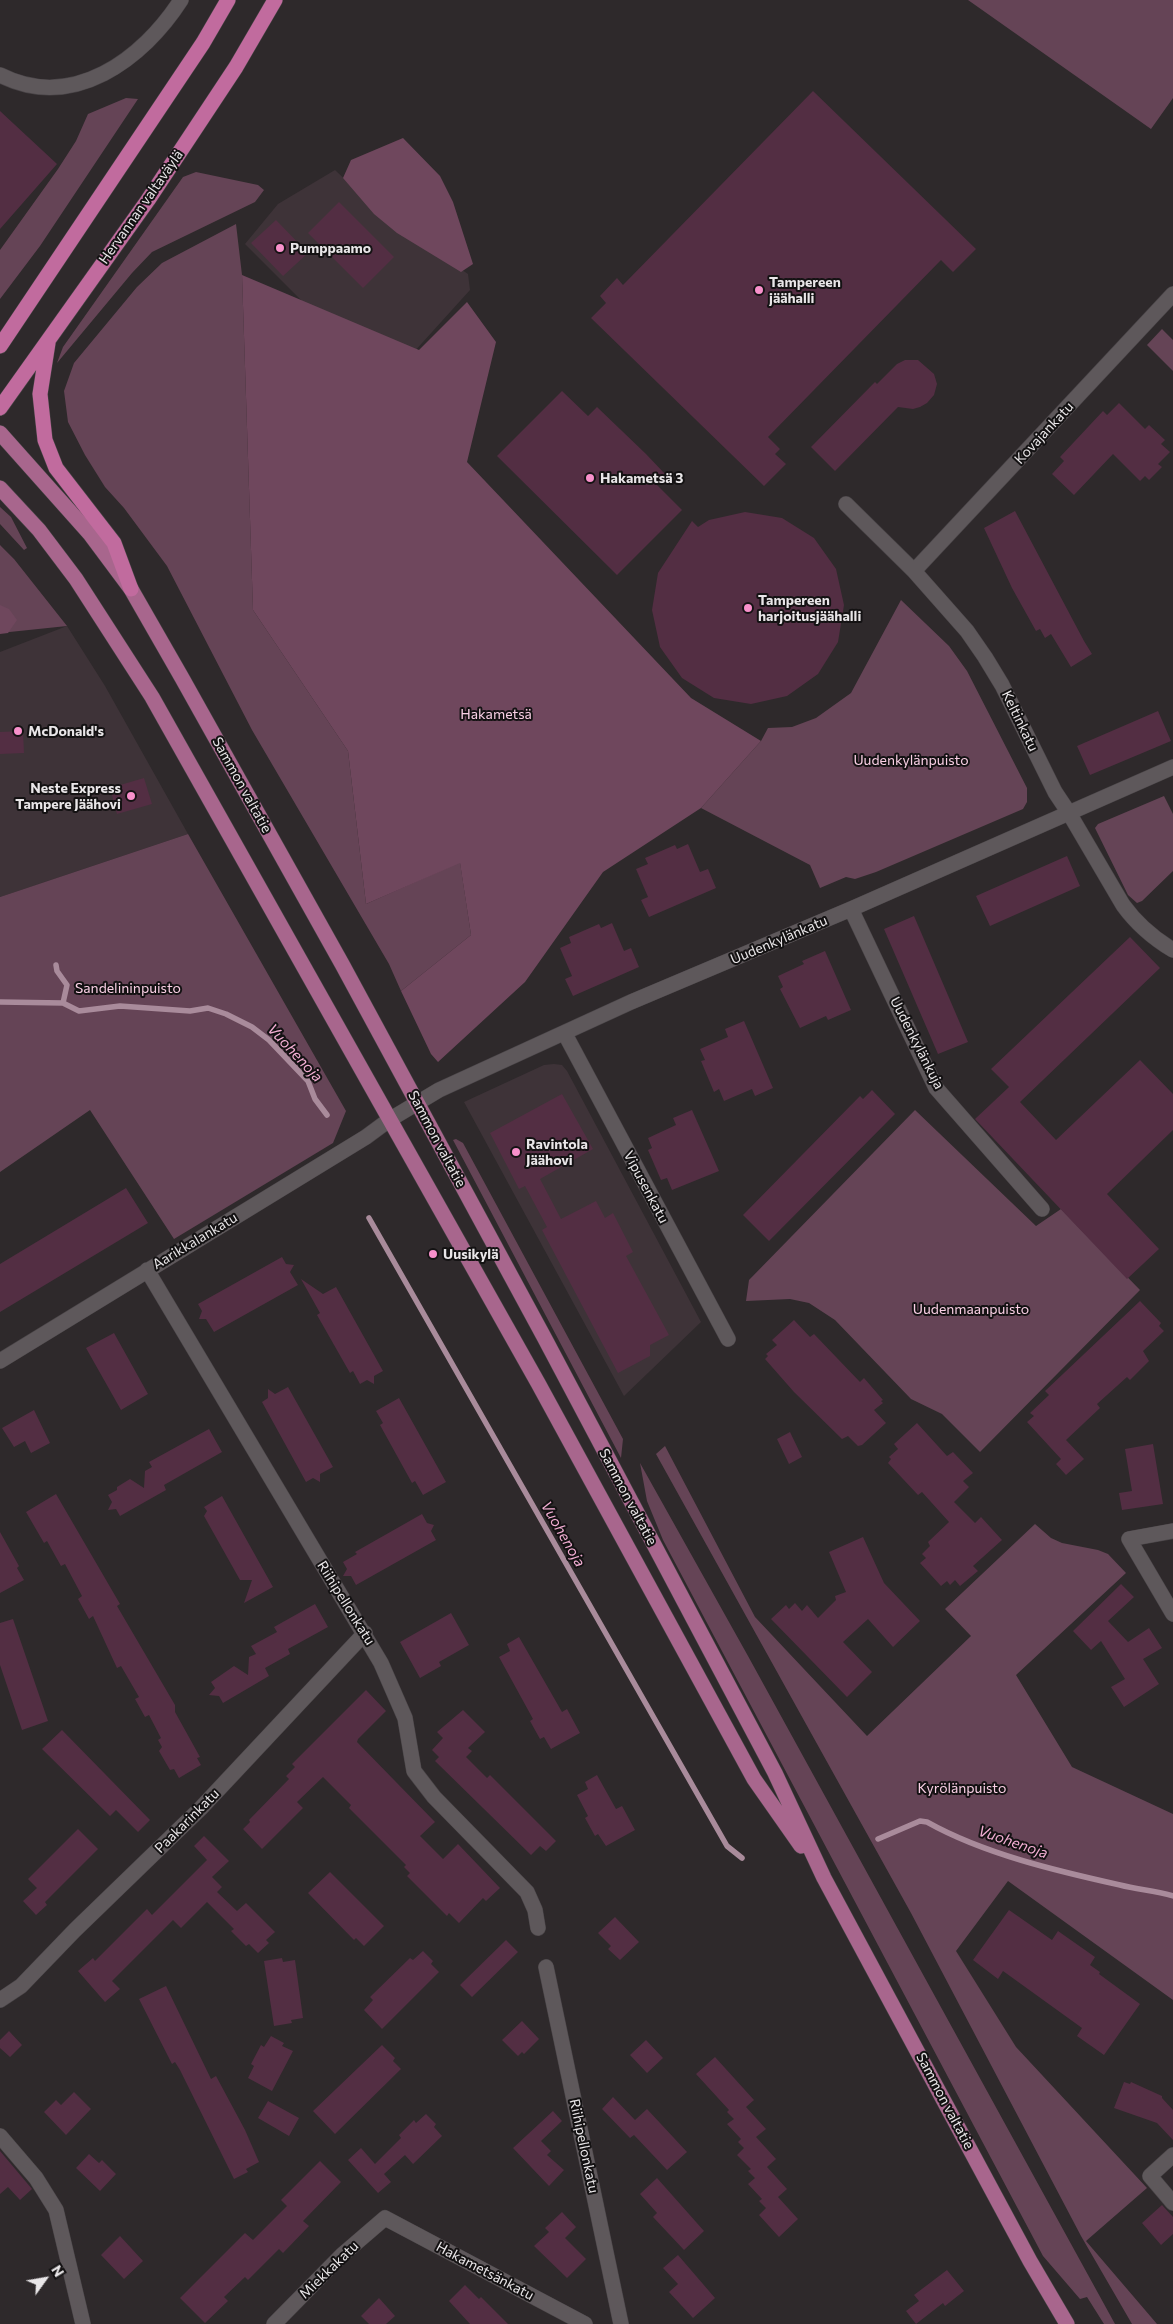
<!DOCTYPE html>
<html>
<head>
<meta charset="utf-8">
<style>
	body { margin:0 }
	#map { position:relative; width:1173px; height:2324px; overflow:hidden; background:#2e292b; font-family:Commissioner,sans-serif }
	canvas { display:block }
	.north { position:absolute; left:20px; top:2254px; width:50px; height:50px; -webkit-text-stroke:4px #141213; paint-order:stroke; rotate:58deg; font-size:14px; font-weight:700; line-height:20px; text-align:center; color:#e9e6e8 }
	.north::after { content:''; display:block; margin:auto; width:18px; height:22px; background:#e9e6e8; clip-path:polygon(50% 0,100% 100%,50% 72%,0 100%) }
</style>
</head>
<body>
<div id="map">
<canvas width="1173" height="2324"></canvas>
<div class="north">N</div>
</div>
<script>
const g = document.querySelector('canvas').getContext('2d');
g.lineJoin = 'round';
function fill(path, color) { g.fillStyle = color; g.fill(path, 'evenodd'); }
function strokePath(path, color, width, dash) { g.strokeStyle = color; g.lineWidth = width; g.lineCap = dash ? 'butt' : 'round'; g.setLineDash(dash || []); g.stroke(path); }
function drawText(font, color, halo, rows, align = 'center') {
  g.font = font + ' Commissioner,sans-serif'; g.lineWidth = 4; g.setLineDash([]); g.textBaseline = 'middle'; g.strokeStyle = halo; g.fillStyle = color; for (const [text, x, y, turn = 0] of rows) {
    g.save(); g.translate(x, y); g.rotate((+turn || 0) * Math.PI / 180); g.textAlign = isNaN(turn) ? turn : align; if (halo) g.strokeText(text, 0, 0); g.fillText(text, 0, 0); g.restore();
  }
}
fill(new Path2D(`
	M335 170 387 219 468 274 470 290 385 384 245 244 278 204Z
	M67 626 105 686 188 834 0 897V652Z
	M554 1064 562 1065 567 1071 701 1322 624 1396 464 1102 544 1065Z`), '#3e3338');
fill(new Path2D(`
	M968 0H1173V98L1151 129Z
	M126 98 138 99 40 246 0 299V250L58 169 76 141 88 114Z
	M196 172 258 185 264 190 255 202 152 252 132 273 57 363 63 347 183 177Z
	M236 224 242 275 253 610 348 751 366 904 460 862 471 935 401 991 389 964 252 730 167 566 124 508 105 487 85 455 68 422 64 391 74 363 137 287 162 263Z
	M1162 329 1173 340V371L1147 345Z
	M0 507 11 517 27 548 24 550 0 524Z
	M0 545 14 559 67 626 0 633Z
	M901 600 949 646 967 671 1027 788V802L1023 809 876 872 855 879 846 877 820 888 810 865 701 808 761 741 768 728 792 727 816 718 851 693Z
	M1164 796 1173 814V871L1142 901 1137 903 1128 895 1095 828 1098 824Z
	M188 834 346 1111 333 1143 174 1239 90 1110 0 1172V897Z
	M915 1110 1036 1226 1061 1209 1140 1290 980 1452 942 1414 911 1399 835 1320 809 1303 790 1299 746 1301 749 1280Z
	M456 1139 463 1143 623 1439 621 1458 453 1140Z
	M665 1446 755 1617 867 1736 971 1636 945 1609 1035 1524 1051 1538 1062 1543 1098 1550 1108 1554 1126 1573 1016 1675 1072 1767 1173 1814V2000L1008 1881 956 1951 1016 2047 1147 2188 1086 2241 1157 2324H1132L1081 2236 911 1913 656 1454Z
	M640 1463 748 1656 1115 2324H1104L1087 2297 1080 2299 1043 2256 663 1540 647 1501Z`), '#654456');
fill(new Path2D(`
	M403 138 440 176 453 202 473 264 461 272 397 233 374 214 343 178 351 160Z
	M242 275 419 350 467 302 496 342 467 462 691 698 761 741 701 808 603 872 525 982 438 1062 431 1054 401 991 471 935 460 863 366 904 348 751 253 610Z
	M0 605 9 609 17 620 8 633 0 634Z`), '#6f475d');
strokePath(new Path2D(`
	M56 965 57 971 67 985 63 1003
	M0 1002 63 1003 79 1011 120 1006 190 1011 208 1008 226 1014 252 1027 269 1040 308 1081 315 1099 327 1115
	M369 1218 727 1846 742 1858
	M878 1839 920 1821 927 1822C984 1854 1057 1871 1120 1885 1139 1890 1154 1890 1173 1896`), '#a98b9b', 5.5);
fill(new Path2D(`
	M813 91 976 249 953 272 941 260 768 437 780 449 775 454 786 464 764 486 591 318 606 303 600 296 617 278 623 285Z
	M0 111 57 164 0 229Z
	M339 202 394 257 363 288 308 233Z
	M276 220 308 253 283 276 251 243Z
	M905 360H918L934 374 937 384 934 395 927 403 920 407 913 409 898 407 835 471 811 447 875 382 877 384 897 364Z
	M562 391 588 416 597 407 646 454 665 474 655 483 682 510 617 575 497 456Z
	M1119 403 1145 429 1149 425 1165 440 1161 444 1170 452 1158 464 1162 467 1149 480 1145 476 1140 481 1113 454 1074 495 1052 474 1064 461 1060 457 1103 411 1107 415Z
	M1015 511 1084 641 1092 654 1071 667 1051 634 1045 638 1040 629 1036 631 1012 588 984 528Z
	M745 512 782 518 814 538 836 569 844 605 838 642 818 674 787 696 751 704 714 698 682 678 660 647 652 610 658 573 692 521 698 527 709 520Z
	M1158 711 1171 741 1090 775 1077 746Z
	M23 731 24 753 0 754V732Z
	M144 778 152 804 117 814 110 788Z
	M688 844 700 872 708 869 716 888 649 917 641 900 648 897 636 869 648 864 645 858 675 845 677 849Z
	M1067 856 1080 886 990 926 976 896Z
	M914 916 968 1042 938 1054 884 929Z
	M612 923 624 951 631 948 639 967 573 996 565 979 572 976 560 948 571 943 569 937 599 924 601 928Z
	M1130 937 1160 968 1020 1102 1056 1140 1140 1060 1173 1094V1130L1107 1194 1159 1249 1127 1279 975 1119 1009 1087 991 1069Z
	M825 951 851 1010 828 1020 826 1016 800 1028 780 989 783 987 778 976 804 964 802 961Z
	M744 1021 773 1088 755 1096 752 1089 724 1101 719 1089 714 1092 701 1061 705 1060 700 1049 728 1037 725 1029Z
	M872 1090 895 1114 769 1241 743 1215 860 1096 863 1099Z
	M562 1094 593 1149 540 1179 561 1219 596 1201 605 1218 613 1213 633 1252 626 1256 669 1335 650 1345V1356L618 1373 542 1230 547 1227 525 1186 519 1189 490 1133Z
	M692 1110 719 1171 672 1190 667 1178 661 1180 648 1150 652 1148 648 1138 676 1125 673 1118Z
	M126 1188 148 1223 0 1312V1264Z
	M282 1257 286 1264 294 1265 290 1272 298 1285 214 1332 206 1319H199L202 1311 198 1304Z
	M301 1279 323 1294 336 1287 383 1371 374 1376V1384L367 1380 360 1384 353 1371 350 1373 317 1315 320 1313Z
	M1140 1301 1161 1323 1159 1326 1164 1331 1143 1351 1149 1361 1130 1380 1127 1377 1097 1404 1100 1408 1066 1440 1084 1459 1066 1475 1056 1464 1061 1459 1027 1422 1034 1416 1030 1413 1049 1395 1045 1391Z
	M794 1320 810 1337 814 1334 860 1382 864 1378 883 1400 881 1401 883 1403 874 1410 886 1423 862 1445 858 1446 848 1436 842 1439 794 1392 765 1359 768 1356 766 1354 777 1345 772 1340Z
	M114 1333 148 1394 121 1410 86 1348Z
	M288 1387 333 1467 320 1474V1482L313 1478 306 1482 262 1402 268 1398V1389L275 1394Z
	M399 1398 446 1482 423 1495 415 1481 412 1483 380 1425 383 1423 376 1411Z
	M34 1410 50 1443 31 1453 25 1441 14 1447 2 1428Z
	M917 1423 947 1456 953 1452 973 1473 963 1481 969 1487 954 1502 975 1523 981 1517 1002 1540 973 1566 978 1571 960 1586 955 1580 950 1585 947 1581 941 1586 920 1563 926 1558 922 1554 930 1546 928 1542 949 1522 922 1492 918 1495 888 1463 891 1459 889 1457 898 1449 894 1444Z
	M209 1429 222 1452 164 1485 166 1490 120 1516 116 1509 108 1510 112 1502 108 1495 117 1490V1487L130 1479 144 1488 145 1471 152 1467 149 1462Z
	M790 1432 802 1457 789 1464 777 1439Z
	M1153 1444 1163 1504 1122 1510 1119 1493 1132 1491 1125 1449Z
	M56 1494 120 1604 117 1606 175 1705V1712L200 1757 197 1758 201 1765 179 1778 174 1769 170 1770 159 1751 162 1747 158 1740 161 1738 149 1715 145 1717 135 1699 139 1697 121 1666 117 1668 93 1616 89 1619 78 1599 82 1596 65 1564 61 1566 47 1541 44 1543 26 1512Z
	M222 1496 273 1587 244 1603 252 1580H240L204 1516 207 1511 204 1507Z
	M422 1514 427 1523 434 1525 431 1531 436 1540 356 1585 351 1576H343L347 1569 343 1562 357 1554 355 1552Z
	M0 1532 19 1566 17 1568 24 1580 0 1593Z
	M863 1537 884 1583 920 1621 893 1647 868 1619 843 1642 872 1672 847 1697 771 1619 786 1605 789 1609 795 1603 802 1611 807 1605 818 1618 836 1600 835 1596 846 1592 829 1552Z
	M1121 1584 1134 1597 1108 1621 1128 1642 1149 1628 1162 1648 1143 1659 1159 1684 1124 1707 1111 1687 1125 1679 1101 1641 1091 1650 1073 1631Z
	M315 1604 328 1627 288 1649 290 1654 265 1668 269 1676 223 1703 219 1696 209 1695 215 1688 211 1682 234 1666 248 1675 249 1657 256 1654 251 1646 277 1632 274 1627Z
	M451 1613 469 1645 439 1662 441 1666 420 1678 400 1642Z
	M13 1619 48 1721 22 1730 0 1665V1623Z
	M519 1637 562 1712 567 1709 580 1733 551 1749 544 1737 540 1739 530 1721 533 1719 499 1657 510 1651 507 1644Z
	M366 1690 386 1711 358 1739 357 1742 435 1822 420 1836 443 1859 458 1844 500 1888 486 1901 483 1898 459 1923 449 1913 447 1916 407 1876 410 1873 404 1867 406 1865 349 1808 351 1805 323 1777 297 1802 303 1808 262 1849 243 1829 250 1822 249 1820 289 1779 286 1776 295 1767 292 1764Z
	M463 1710 485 1732 468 1748 472 1751 466 1757 487 1778 490 1775 556 1841 546 1851 540 1846 531 1855 435 1761 439 1757 432 1750 443 1738 437 1732Z
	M62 1730 150 1820 138 1832 116 1810 110 1816 42 1749Z
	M597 1775 616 1809 622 1806 635 1830 606 1846 598 1834 595 1836 585 1818 588 1816 577 1795 588 1789 585 1782Z
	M78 1829 98 1849 45 1902 47 1905 36 1915 23 1901 37 1888 28 1879Z
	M204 1836 229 1861 212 1877 222 1887 217 1892 237 1911 246 1903 275 1932 266 1940 269 1943 258 1953 249 1944 246 1946 231 1931 234 1929 207 1902 181 1928 173 1920 112 1981 120 1989 105 2002 78 1971 93 1958 95 1961 147 1909 152 1915 207 1860 194 1846Z
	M330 1872 384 1926 364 1946 356 1938 354 1940 308 1893Z
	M1009 1910 1052 1940 1058 1931 1095 1957 1090 1965 1100 1972 1099 1974 1140 2004 1104 2055 1077 2036 1082 2028 1003 1971 998 1979 973 1960Z
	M615 1917 639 1942 620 1960 608 1949 611 1946 598 1933Z
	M506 1940 518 1952 472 1997 460 1985Z
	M423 1951 433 1961 431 1964 439 1972 382 2029 364 2010 373 2000 370 1997 410 1958 413 1960Z
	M282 1958 283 1962 295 1960 303 2018 291 2020 292 2023 274 2026 264 1961Z
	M166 1986 211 2079 216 2076 245 2130 259 2162 246 2169 248 2172 234 2179 180 2070 175 2062 172 2064 139 1999Z
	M522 2021 539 2039 524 2054 522 2052 518 2056 502 2040Z
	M9 2031 22 2045 10 2057 0 2048V2040Z
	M271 2036 284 2043 282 2046 293 2051 272 2091 248 2078 254 2066 251 2064 261 2045 264 2047Z
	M646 2040 663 2058 647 2073 630 2055Z
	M382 2045 395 2058 393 2061 401 2069 335 2134 313 2111Z
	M715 2057 754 2100 746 2107 766 2129 756 2137 776 2159 767 2167 787 2189 778 2197 798 2219 779 2237 759 2215 766 2208 759 2201 762 2199 748 2184 755 2178 748 2171 751 2169 737 2155 744 2148 738 2142 741 2139 727 2124 734 2119 727 2112 729 2110 696 2074Z
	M1124 2082 1130 2084 1131 2082 1162 2096V2098L1173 2110V2140L1157 2123 1114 2108Z
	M74 2092 91 2109 66 2135 44 2112 56 2100 61 2105Z
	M613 2097 635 2120 647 2109 687 2152 667 2170 634 2135 630 2138 602 2109Z
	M268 2101 299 2118 289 2136 258 2118Z
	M553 2111 562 2121 541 2141 551 2151 547 2155 564 2170 549 2186 513 2148Z
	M426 2114 436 2124 434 2127 442 2136 413 2164 405 2155 384 2174 391 2182 378 2193 348 2160 361 2148 375 2164 401 2138 399 2135 414 2120 416 2123Z
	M0 2151 32 2189 20 2200 8 2187 0 2194Z
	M89 2154 99 2163 102 2160 116 2174 100 2191 76 2168Z
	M320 2161 341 2182 303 2221 309 2226 283 2253 279 2249 248 2280 245 2277 224 2297 228 2301 205 2323 180 2298 245 2233 253 2240 287 2206 281 2200Z
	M657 2178 704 2231 684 2250 653 2217 657 2213 640 2194Z
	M1162 2205 1173 2217V2234L1161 2245 1142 2223Z
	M562 2212 576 2227 565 2238 586 2259 567 2278 534 2246 549 2232 545 2228Z
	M120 2236 143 2261 124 2279 101 2255Z
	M678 2255 715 2298 693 2318 669 2292 678 2284 663 2268Z
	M947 2270 964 2291 945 2306 943 2303 916 2324 906 2311 919 2301 914 2295Z
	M465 2285 479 2299 481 2297 508 2324H470L449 2301Z
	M379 2298 395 2316 386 2324H369L361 2316Z`), '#532e43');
const minor = new Path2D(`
	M846 504 914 571 967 631 985 657 1002 685 1055 792 1069 813 1123 905C1136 923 1153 938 1173 950
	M914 571 1173 294
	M851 909 936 1088 1042 1209
	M565 1034 728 1339
	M147 1270 381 1663 405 1718 414 1771 434 1797 527 1892 535 1910 538 1928
	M0 1361 366 1137 389 1120 439 1090 631 1002 851 909 1173 767
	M1173 1531 1129 1539 1173 1614
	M546 1967 621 2324
	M0 2000 21 1986 75 1930 201 1808 365 1633
	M0 2136 36 2178 56 2210 83 2324
	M1173 2155 1150 2176 1173 2203
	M274 2324 342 2255 385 2218 585 2324`);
const tertiary = new Path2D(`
	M0 75C73 112 143 59 181 0`);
const primary = new Path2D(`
	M0 433 90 534 131 589 182 678 342 964 544 1337 775 1773 824 1878 1030 2261 1067 2324
	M0 488 39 530 76 579 152 697 538 1383 754 1779 801 1846`);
const trunk = new Path2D(`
	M48 343 40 394 45 440 56 468 114 543 131 589
	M0 346 203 43 228 0
	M0 408 148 200 236 67 275 0`);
strokePath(minor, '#494447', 16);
strokePath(tertiary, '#494447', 16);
strokePath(primary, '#494447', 16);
strokePath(trunk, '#494447', 16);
strokePath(minor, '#5e585b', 15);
strokePath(tertiary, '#5e585b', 15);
strokePath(primary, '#a8668d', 15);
strokePath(trunk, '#c16b9e', 15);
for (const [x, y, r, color] of [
	[280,248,5,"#f890cb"],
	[759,290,5,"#f890cb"],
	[590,478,5,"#f890cb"],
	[748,608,5,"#f890cb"],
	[18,731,5,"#f890cb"],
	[131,796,5,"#f890cb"],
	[516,1152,5,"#f890cb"],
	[433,1254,5,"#f890cb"]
]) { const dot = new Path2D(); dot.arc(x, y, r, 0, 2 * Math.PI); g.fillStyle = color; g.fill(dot); strokePath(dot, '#141213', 2); }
drawText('14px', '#e9e6e8', '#141213', [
	["Hervannan valtaväylä",141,207,-55],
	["Kovajankatu",1044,433,-47],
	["Keltinkatu",1020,721,64],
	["Sammon valtatie",242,785,61],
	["Uudenkylänkatu",779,940,-23],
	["Uudenkylänkuja",917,1043,63],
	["Sammon valtatie",437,1139,62],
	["Vipusenkatu",646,1187,62],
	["Aarikkalankatu",195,1241,-31],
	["Sammon valtatie",628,1497,62],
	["Riihipellonkatu",346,1603,58],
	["Paakarinkatu",187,1821,-45],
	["Sammon valtatie",945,2101,62],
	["Riihipellonkatu",584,2146,78],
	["Miekkakatu",329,2270,-44],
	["Hakametsänkatu",485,2271,28]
]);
drawText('bold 14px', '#e9e6e8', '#141213', [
	["Pumppaamo",290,248],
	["Tampereen",769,282],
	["jäähalli",769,298],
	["Hakametsä 3",600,478],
	["Tampereen",758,600],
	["harjoitusjäähalli",758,616],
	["McDonald's",28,731],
	["Neste Express",121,788,"right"],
	["Tampere Jäähovi",121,804,"right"],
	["Ravintola",526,1144],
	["Jäähovi",526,1160],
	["Uusikylä",443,1254]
], 'left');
drawText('14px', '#fad0e5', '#141213', [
	["Hakametsä",496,714],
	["Uudenkylänpuisto",911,760],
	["Sandelininpuisto",128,988],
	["Uudenmaanpuisto",971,1309],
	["Kyrölänpuisto",962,1788]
]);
drawText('italic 15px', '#f2aed3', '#141213', [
	["Vuohenoja",295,1053,47],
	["Vuohenoja",563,1534,60],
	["Vuohenoja",1013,1842,19]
]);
</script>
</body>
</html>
